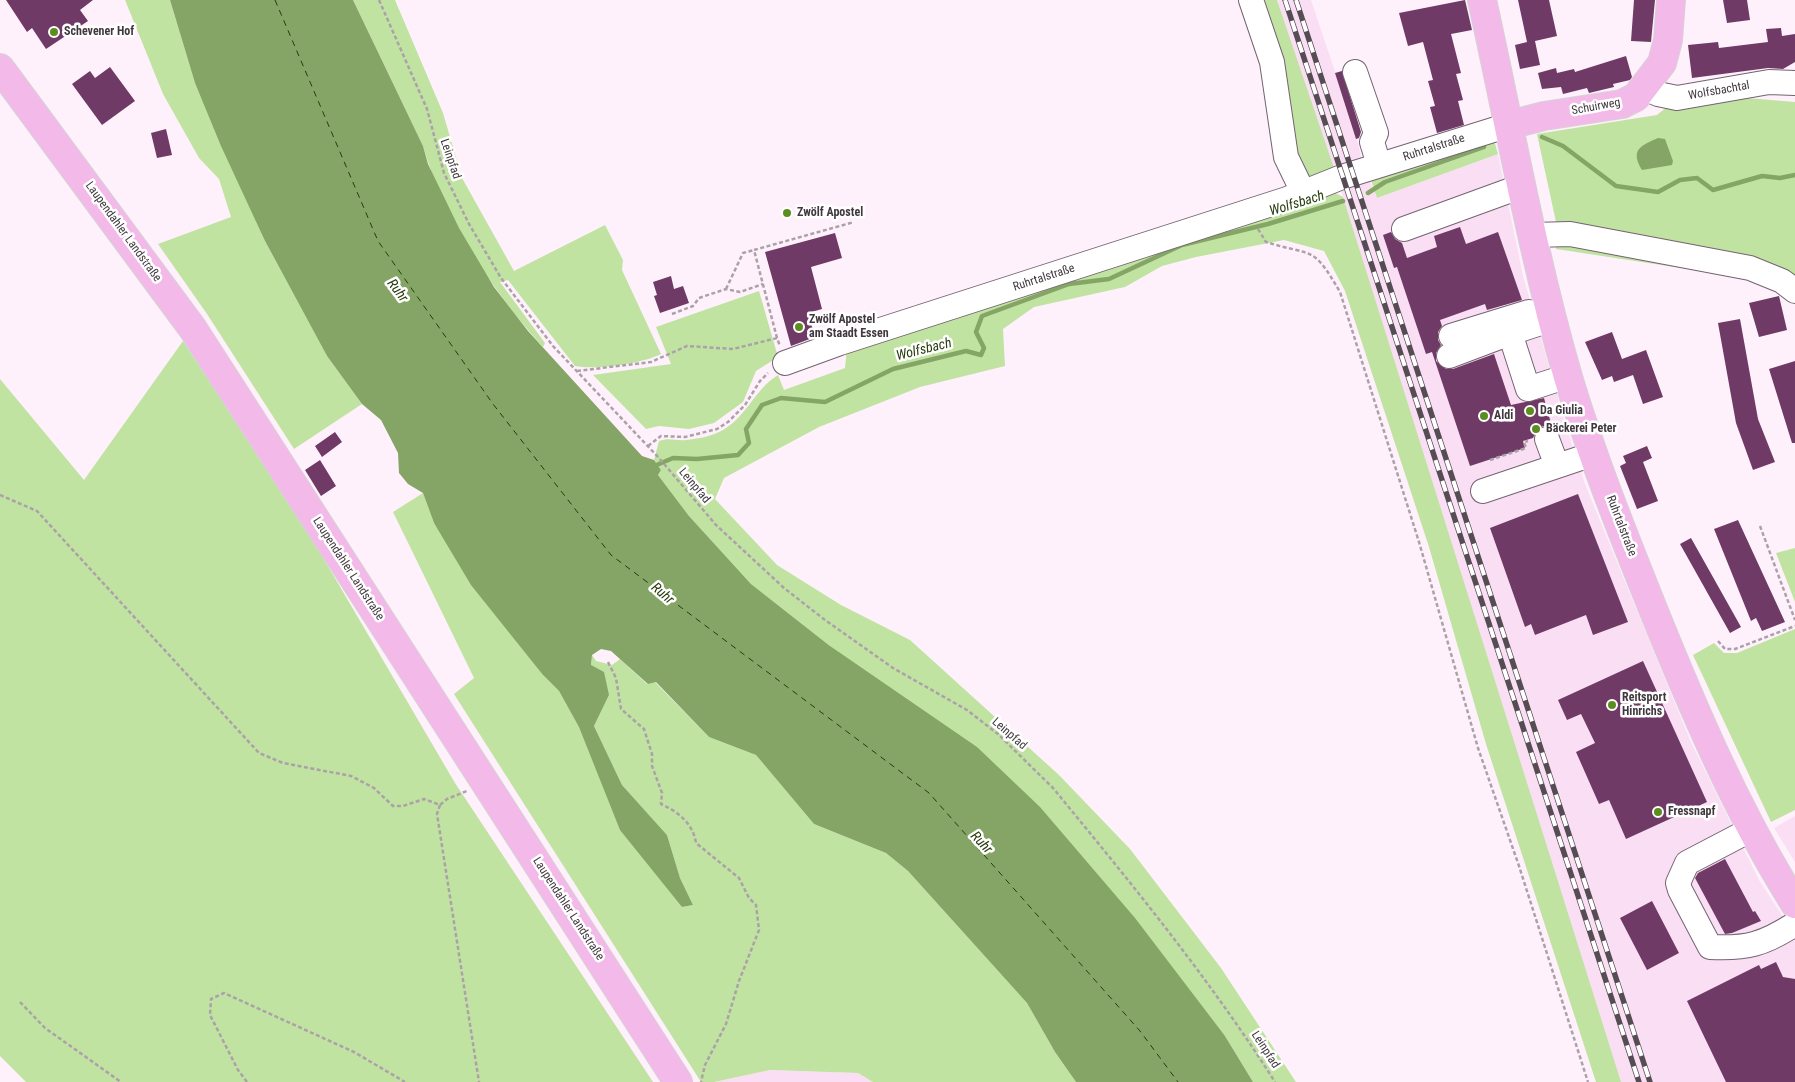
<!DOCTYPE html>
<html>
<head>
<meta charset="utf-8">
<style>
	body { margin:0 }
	canvas { display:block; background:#fef1fb }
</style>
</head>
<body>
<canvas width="1795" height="1082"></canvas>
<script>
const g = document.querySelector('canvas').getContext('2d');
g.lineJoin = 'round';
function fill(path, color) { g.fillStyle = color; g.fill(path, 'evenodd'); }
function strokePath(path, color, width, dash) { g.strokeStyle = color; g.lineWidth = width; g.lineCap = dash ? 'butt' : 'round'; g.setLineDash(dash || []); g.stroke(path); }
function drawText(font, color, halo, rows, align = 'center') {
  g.font = font + ' "Roboto Condensed",sans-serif'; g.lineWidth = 5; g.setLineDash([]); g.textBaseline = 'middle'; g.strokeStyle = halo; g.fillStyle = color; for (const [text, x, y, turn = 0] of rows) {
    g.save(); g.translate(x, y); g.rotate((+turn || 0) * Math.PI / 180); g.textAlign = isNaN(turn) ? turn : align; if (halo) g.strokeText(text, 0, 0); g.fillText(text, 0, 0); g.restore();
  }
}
fill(new Path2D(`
	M1277 0H1311L1355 131 1362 161 1377 198 1498 154 1523 276 1567 429 1585 484 1691 742 1759 880 1795 935V1082H1606L1564 904 1343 197Z
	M1795 816V862L1774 828Z
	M770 1070 858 1073 873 1082H714Z`), '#fadff4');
fill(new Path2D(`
	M125 0H170L195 83 265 241 327 356 362 404 294 449 207 314 158 244 231 217 219 179 199 158 163 94Z
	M353 0H395L443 113 462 178 514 271 605 225 623 260 622 270 661 354C641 364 596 370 575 366L508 280 500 282 545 343 543 347C494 293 443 216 423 146Z
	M1259 0H1277L1335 171 1311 177 1298 168Z
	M1747 98 1795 102V281L1701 271 1556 249V222L1537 134 1657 115 1669 105Z
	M1493 137 1498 154 1377 198 1370 177Z
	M1328 189 1343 197 1621 1082H1596L1486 744 1429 547 1345 291 1324 251 1284 240 1196 257 1162 266 1125 287 1034 307 1003 329 1005 366 920 387 819 427 724 478 715 499 777 565 841 605 910 640 1059 775 1130 849 1221 968 1296 1082H1253L1225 1036 830 646 751 584 689 516 658 475 661 470 654 460 659 441C669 437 676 441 686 440 697 439 713 436 723 430 748 415 754 390 778 375L784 390 845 368 847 346Z
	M759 291 778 357 756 371 743 402 714 423 689 429 659 426 646 429 593 375 671 364 656 327Z
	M183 341 298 515 455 783 653 1082H26L0 1056V379L84 480Z
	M423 493 434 523 543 675 559 691 682 907 693 905 680 878 667 835 622 785 594 726 609 695 591 665 592 655 596 661 612 665 620 659 647 684 655 682 709 737 756 755 814 824 886 853 908 871 1027 1003 1055 1052 1076 1082H873L858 1073 770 1070 714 1082H701L454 694 474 678 393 512Z
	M1795 548V602L1776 553Z
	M1795 629V810L1771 822 1693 655 1714 643 1724 653H1737Z`), '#c0e3a1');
fill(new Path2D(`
	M170 0H353L423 146 428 164 459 228 494 287 528 331 642 456 654 460 661 470 658 475 689 516 751 584 830 646 977 747 1040 807 1135 918 1225 1036 1253 1082H1076L1055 1052 1027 1003 908 871 886 853 814 824 756 755 709 737 656 682 648 684 611 651 601 649 592 655 591 665 604 672 609 695 594 726 622 785 667 835 680 878 693 905 682 907 620 830 579 727 559 691 543 675 471 585 434 523 423 493 408 484 399 473 398 453 381 420 362 404 327 356 265 241 221 146 195 83Z
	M1658 138 1665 139 1673 161 1672 165 1642 170C1630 150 1640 146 1658 138Z`), '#84a565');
strokePath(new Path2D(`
	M1542 137 1563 146 1616 186 1658 192 1680 180 1697 178 1713 190 1762 176 1780 178 1795 175
	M1368 193 1385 182 1484 147
	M652 467 673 458 697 459 738 455 749 443 746 429 762 405 781 398 825 402 893 369 966 351 981 355 984 348 976 332 982 316 1069 284 1109 279 1182 245 1268 224 1343 201`), '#84a565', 4.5);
strokePath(new Path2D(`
	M275 0 378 241 493 404 611 555 929 793 1140 1031 1178 1082`), '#273c0d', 1, [6, 5]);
fill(new Path2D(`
	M6 0H93L80 10 88 21 46 49 32 28 27 32Z
	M1465 0 1472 30 1451 34 1461 73 1456 74 1463 100 1458 101 1464 125 1437 133 1430 107 1435 106 1428 81 1433 80 1423 42 1408 46 1399 13Z
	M1518 0H1549L1557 36 1535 41 1540 65 1520 69 1515 45 1527 42Z
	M1634 0H1655L1651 42 1631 41Z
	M1723 0H1747L1750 20 1727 23Z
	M1781 28 1782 36 1795 34V62L1783 69 1768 68 1692 78 1688 45 1718 42 1719 48 1768 42 1766 29Z
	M1626 56 1632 77 1630 80 1613 84 1614 87 1589 93 1587 88 1563 94 1561 87 1542 89 1538 73 1556 68 1557 73 1574 69 1575 72Z
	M110 67 135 101 102 125 72 84 90 71 95 78Z
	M1342 71 1361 132 1359 138 1356 139 1335 73Z
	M166 129 172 155 157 158 151 133Z
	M1460 227 1466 244 1498 232 1522 300 1487 310 1485 304 1440 320 1442 326 1438 332V340L1441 345 1436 353V361L1446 369H1453L1494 354 1511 405 1544 398 1552 427 1543 426 1537 430 1533 438 1523 441 1525 448 1470 466 1432 352 1426 354 1397 267 1394 268 1383 235 1391 232 1395 239 1402 243 1407 258 1437 247 1434 236Z
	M835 233 842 258 811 267 822 309 808 313 815 337 791 346 765 252Z
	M671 276 674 289 683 286 689 303 660 313 654 296 657 295 653 282Z
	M1779 296 1787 330 1759 337 1749 303Z
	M1740 319 1758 419 1775 462 1753 470 1736 423 1718 323Z
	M1612 332 1622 359 1646 350 1663 397 1643 404 1633 375 1614 382 1612 376 1602 380 1585 342Z
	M1795 361V443H1792L1769 369Z
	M335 432 342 442 322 457 315 446Z
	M1647 446 1652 458 1643 462 1658 501 1637 509 1620 466 1626 463 1623 456Z
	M320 460 336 486 321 496 305 470Z
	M1578 494 1628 622 1593 635 1586 615 1535 635 1531 624 1525 627 1490 528Z
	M1738 520 1785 622 1762 631 1756 618 1751 621 1714 529Z
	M1691 538 1741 627 1730 633 1680 544Z
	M1643 661 1707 802 1626 839 1609 800 1599 804 1576 752 1595 743 1581 714 1567 720 1558 700Z
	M1725 859 1753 912 1755 911 1761 921 1732 933 1725 934 1695 878 1698 873Z
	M1652 901 1679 953 1647 970 1620 918Z
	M1776 962 1783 977 1795 979V1082H1726L1687 1001 1759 965 1761 969Z`), '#703a66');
const minor = new Path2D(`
	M1251 0 1272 62 1286 157 1303 192
	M1355 72 1376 133 1372 142 1379 165
	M1645 88 1658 94 1677 98 1769 82 1795 83
	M1404 229 1522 186
	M1533 235 1570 234 1750 268 1782 281 1795 291
	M1553 319 1510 333 1528 389 1568 376
	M1451 336 1529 312
	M1449 356 1510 333
	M785 363 840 343 1287 199 1342 177 1509 125
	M1547 439 1557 466
	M1483 491 1593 454
	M1752 829 1687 863 1678 883 1680 890 1710 947C1747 949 1764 944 1795 924`);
const major = new Path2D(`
	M1482 0C1510 126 1532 253 1568 377 1591 454 1621 529 1651 604 1692 706 1736 810 1795 904
	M0 68 193 329 678 1082
	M1509 125 1544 116 1622 104 1636 97 1662 63 1668 40 1671 0`);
strokePath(minor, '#746371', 26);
strokePath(major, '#d5d3d5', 30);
strokePath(new Path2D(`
	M379 0 427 109 444 173 469 224 501 278 553 346 659 458 716 525 784 588 825 620 893 668 967 710 998 734 1053 788C1131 883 1209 978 1275 1082
	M1258 229 1266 242C1314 257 1312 244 1340 292L1419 542 1478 748 1519 866 1588 1082
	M726 289 743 253 754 250
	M672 314 693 306 699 298 726 289 740 292 763 284
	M777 338 754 250 854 222
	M577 371 651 362 687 346 733 349 777 338 780 346
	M648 446 661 436 685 437 717 429 728 422 745 405 760 381 768 373
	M1490 460 1526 448 1524 442 1528 441
	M0 495 37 511 259 753 283 763 351 776 374 788 393 806H403L424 799 440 805 447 799 467 791
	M1760 526 1795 620
	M1718 641 1725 649H1735L1795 626
	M608 662 616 678 621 709 644 729 652 754V766L662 793 661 804C679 812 693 824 696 843L739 878 749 898 756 905 759 930 739 981 726 1024 705 1065 701 1082
	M440 805 437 814 479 1082
	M20 1002 45 1028 121 1082
	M247 1082 238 1070 210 1015 211 999 224 993 354 1052 405 1082`), '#aca1a9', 2.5, [4, 2.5]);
strokePath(minor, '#fff', 24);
strokePath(major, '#f3b9e9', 28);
const rail = new Path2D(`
	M1285 0 1639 1082
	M1296 0 1650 1082`);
strokePath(rail, '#564d54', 5.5);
strokePath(rail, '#fff', 4, [11]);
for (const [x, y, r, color] of [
	[54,32,5,"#5d8c20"],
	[787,213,5,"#5d8c20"],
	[799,327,5,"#5d8c20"],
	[1530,411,5,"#5d8c20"],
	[1484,416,5,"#5d8c20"],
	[1536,429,5,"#5d8c20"],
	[1612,705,5,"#5d8c20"],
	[1658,812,5,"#5d8c20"]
]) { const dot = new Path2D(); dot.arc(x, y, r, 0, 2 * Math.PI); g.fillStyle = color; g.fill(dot); strokePath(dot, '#fff', 2); }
drawText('bold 12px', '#40383e', '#fff', [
	["Schevener Hof",64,32],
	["Zwölf Apostel",797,213],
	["Zwölf Apostel",809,320],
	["am Staadt Essen",809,334],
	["Da Giulia",1540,411],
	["Aldi",1494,416],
	["Bäckerei Peter",1546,429],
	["Reitsport",1622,698],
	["Hinrichs",1622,712],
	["Fressnapf",1668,812]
], 'left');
drawText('12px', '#40383e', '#fff', [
	["Wolfsbachtal",1719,91,-10],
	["Schuirweg",1596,107,-10],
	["Ruhrtalstraße",1434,148,-18],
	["Leinpfad",450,159,71],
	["Laupendahler Landstraße",123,232,54],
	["Ruhrtalstraße",1044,278,-18],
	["Leinpfad",694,486,50],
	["Ruhrtalstraße",1621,526,69],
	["Laupendahler Landstraße",348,569,57],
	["Leinpfad",1009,734,41],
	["Laupendahler Landstraße",568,909,57],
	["Leinpfad",1265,1050,57]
]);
drawText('italic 14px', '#273c0d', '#fff', [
	["Wolfsbach",1297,204,-17],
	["Ruhr",397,291,53],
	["Wolfsbach",924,350,-14],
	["Ruhr",662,594,40],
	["Ruhr",981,843,47]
]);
</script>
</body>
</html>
